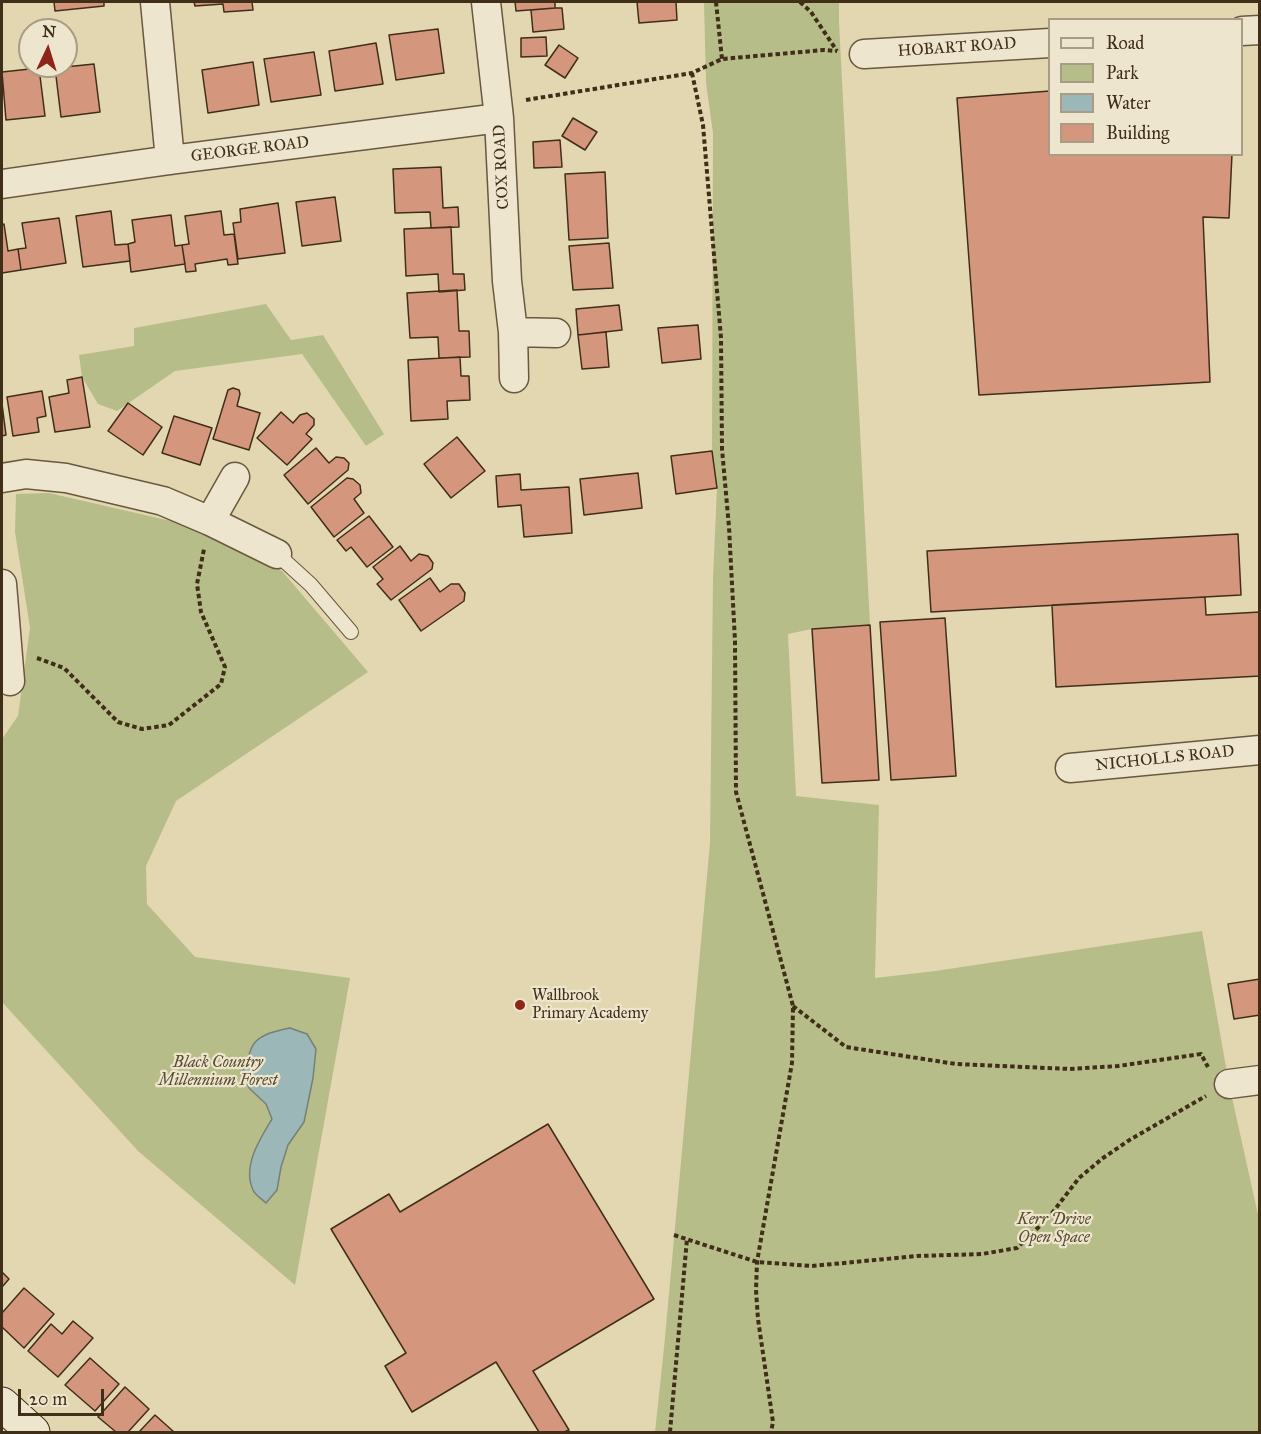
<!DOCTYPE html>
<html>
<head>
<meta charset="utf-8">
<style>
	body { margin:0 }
	#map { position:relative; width:1261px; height:1434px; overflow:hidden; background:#e3d7b2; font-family:"IM FELL Great Primer",serif }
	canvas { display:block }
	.frame { position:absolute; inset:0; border:3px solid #402e19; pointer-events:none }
	.legend { position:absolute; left:1048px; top:18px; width:195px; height:138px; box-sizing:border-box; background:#ede5cd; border:2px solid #a89c85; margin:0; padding:8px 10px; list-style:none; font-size:18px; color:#402e19 }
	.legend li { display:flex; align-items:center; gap:12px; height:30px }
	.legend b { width:30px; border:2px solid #a89c85 }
	.north { position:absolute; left:18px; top:18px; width:60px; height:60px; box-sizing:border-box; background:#ede5cd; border:2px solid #a89c85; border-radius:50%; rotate:4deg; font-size:16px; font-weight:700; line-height:24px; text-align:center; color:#402e19 }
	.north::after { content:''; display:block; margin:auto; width:21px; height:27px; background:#8f2418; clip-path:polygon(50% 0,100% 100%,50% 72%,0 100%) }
	.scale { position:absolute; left:18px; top:1389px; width:86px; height:27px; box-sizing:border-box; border:3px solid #402e19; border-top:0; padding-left:8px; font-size:18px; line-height:21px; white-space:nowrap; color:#402e19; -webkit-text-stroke:4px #ede5cd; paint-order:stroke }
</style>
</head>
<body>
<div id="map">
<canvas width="1261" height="1434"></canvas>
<div class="frame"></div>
<ul class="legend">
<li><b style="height:8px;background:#ede5cd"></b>Road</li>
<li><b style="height:16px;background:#b7bd89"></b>Park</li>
<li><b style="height:16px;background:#9bb7b8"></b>Water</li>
<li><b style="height:16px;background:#d4977e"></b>Building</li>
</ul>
<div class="north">N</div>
<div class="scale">20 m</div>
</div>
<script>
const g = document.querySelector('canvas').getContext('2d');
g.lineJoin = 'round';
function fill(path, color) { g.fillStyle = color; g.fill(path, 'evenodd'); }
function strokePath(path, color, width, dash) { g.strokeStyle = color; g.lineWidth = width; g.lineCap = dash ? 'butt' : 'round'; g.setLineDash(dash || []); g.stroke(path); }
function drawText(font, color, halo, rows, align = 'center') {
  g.font = font + ' "IM FELL Great Primer",serif'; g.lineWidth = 4.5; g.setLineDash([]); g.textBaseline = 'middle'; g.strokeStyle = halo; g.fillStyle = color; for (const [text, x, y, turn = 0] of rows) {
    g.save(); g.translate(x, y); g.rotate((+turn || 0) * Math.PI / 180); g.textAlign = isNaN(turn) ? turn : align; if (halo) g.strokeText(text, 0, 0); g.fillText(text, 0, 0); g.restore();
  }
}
fill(new Path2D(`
	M704 2H839V22L870 625 812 629 788 634 796 796 879 805 875 978 935 971 1202 931 1229 1084 1259 1219V1432H655L664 1348 710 843 713 579 717 488 712 451 713 133 706 83Z
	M266 304 291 340 323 335 384 434 366 446 302 354 175 371 117 411 98 404 82 377 79 355 134 346V328Z
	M49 493 184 524 282 571 368 672 176 801 146 866 147 904 195 957 350 978 295 1285 138 1151 2 1002V739L18 716 30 628 15 532 16 494Z`), '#b7bd89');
const water = new Path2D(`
	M290 1028 307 1034 316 1049 313 1078 304 1122 288 1145 281 1167 277 1190 266 1203C262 1199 255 1195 253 1190 242 1166 260 1139 272 1119L266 1104 250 1089 241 1074C246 1065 248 1056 252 1047 258 1034 277 1031 290 1028Z`);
fill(water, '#9bb7b8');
strokePath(water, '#778078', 1.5);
const building = new Path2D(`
	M54 2H104V6L55 11Z
	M194 2H252L253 10 224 12 223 4 195 6Z
	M515 2H555V8L516 11Z
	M637 2H676L677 20 639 23Z
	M555 8H562L564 29 533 32 531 10Z
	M438 29 444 73 396 80 389 35Z
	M546 37 547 56 521 57V38Z
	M376 43 383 84 335 91 329 51Z
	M559 45 578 58 565 78 545 65Z
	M314 52 321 95 271 102 264 59Z
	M253 62 259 105 208 113 202 70Z
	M94 64 100 112 61 117 55 68Z
	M39 68 45 116 6 120 2 72Z
	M1050 91V154H1232L1229 218 1203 217 1210 382 979 395 957 98Z
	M573 118 597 132 585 150 562 136Z
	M560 140 562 167 534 168 533 142Z
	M441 167 443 208 458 207 459 227 431 228 430 212 395 213 393 169Z
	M605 172 608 238 569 240 565 174Z
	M335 197 341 241 302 246 296 202Z
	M278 203 285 253 238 259 233 223 241 222 240 209Z
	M111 211 115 245 128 244 130 261 83 267 76 216Z
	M221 211 224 235 234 234 238 264 228 265 227 259 195 264 196 271 186 272 182 245 189 244 185 216Z
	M171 215 175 246 182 245 185 264 131 272 128 244 135 242 132 220Z
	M59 218 66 263 21 270 18 249 26 248 22 223Z
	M4 224 8 251 18 249 21 270 2 273V225Z
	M451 227 453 274H464L465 290 439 292 438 274 406 276 404 229Z
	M609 243 613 288 573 290 569 246Z
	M457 290 459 331H469L470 357 439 358 438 337 410 338 407 293Z
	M619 305 622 330 578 335 576 309Z
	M698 325 701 359 662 363 658 328Z
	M606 332 609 367 582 369 578 335Z
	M460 357 461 376H469L470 400 447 401 448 419 411 421 408 360Z
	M82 377 90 427 55 432 49 397 69 393 67 380Z
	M233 388 239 390 240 394 237 406 260 413 249 450 213 439 228 390Z
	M42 391 46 416 37 418 39 432 13 436 7 397Z
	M128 403 162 427 143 455 108 431Z
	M2 404 6 435 2 436Z
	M281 412 293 423 300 415 307 413 314 419V425L306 434 312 439 287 465 257 438Z
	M174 416 212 428 200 465 162 453Z
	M457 437 485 471 451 498 424 464Z
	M316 448 329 463 336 457 344 458 349 463 348 470 308 504 284 475Z
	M712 451 717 488 676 494 671 456Z
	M638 473 642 508 584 515 580 479Z
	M520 474 521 490 569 487 572 533 524 537 521 505 498 507 496 476Z
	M347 478 353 479 360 485 361 493 354 499 364 513 334 537 311 507Z
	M369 516 393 547 367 567 351 547 346 551 337 540Z
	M1238 534 1241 595 931 612 927 551Z
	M400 546 411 561 419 554 428 556 433 563 432 569 391 600 377 584 383 579 373 567Z
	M430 578 440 592 451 584H459L465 593 464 601 421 631 399 600Z
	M1205 597 1206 615 1260 612V676L1056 687 1052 605Z
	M945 618 956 776 891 780 880 622Z
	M870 625 879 780 822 783 812 629Z
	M1260 979V1015L1234 1019 1228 984Z
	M548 1124 654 1299 533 1371 569 1430 564 1432H539L496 1362 412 1412 385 1366 406 1353 331 1229 389 1194 400 1212Z
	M2 1272 9 1279 2 1287Z
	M24 1288 54 1314 24 1348 2 1327V1313Z
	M73 1321 93 1338 58 1377 28 1351 51 1324 62 1334Z
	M90 1358 119 1384 95 1411 65 1385Z
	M125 1387 149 1409 128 1432H116L98 1417Z
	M155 1415 174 1432H139Z`);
fill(building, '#d4977e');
strokePath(building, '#402e19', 1.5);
const service = new Path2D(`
	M277 554 311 585 351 632`);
const minor = new Path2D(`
	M155 2 170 160
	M486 2 499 118 507 281 513 332 514 378
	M1242 31 1260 30
	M864 54 1050 43
	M2 184 170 160 499 118
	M513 332 556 333
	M2 478 26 474 66 478 163 501 210 521 277 554
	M210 521 235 477
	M2 584 10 681
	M1070 768 1260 750
	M1229 1084 1260 1080`);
const secondary = new Path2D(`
	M2 1404 33 1432`);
strokePath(service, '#69583f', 16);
strokePath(minor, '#69583f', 31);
strokePath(secondary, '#402e19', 35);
strokePath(new Path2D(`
	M716 2 722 59
	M800 2 811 12 837 51
	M692 73 703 125 721 338 722 449 729 527 735 641 736 792 793 1006 792 1063 757 1262 756 1290 758 1319 773 1422 771 1432
	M526 100 692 73 722 59 824 50 837 51
	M37 658 64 668 118 722 142 729 169 725 221 684 225 667 201 612 197 584 204 549
	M793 1006 846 1047 956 1064 1070 1069 1118 1066 1201 1054 1208 1067
	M674 1235 757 1262 812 1266 917 1256 982 1254 1017 1248 1049 1217 1079 1178 1103 1158 1131 1139 1206 1096
	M670 1432 687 1239`), '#402e19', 4, [4.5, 3]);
strokePath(service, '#ede5cd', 14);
strokePath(minor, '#ede5cd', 28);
strokePath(secondary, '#ede5cd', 33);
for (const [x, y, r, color] of [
	[520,1005,6,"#8f2418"]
]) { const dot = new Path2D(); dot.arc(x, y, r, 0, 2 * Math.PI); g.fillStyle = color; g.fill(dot); strokePath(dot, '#ede5cd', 2); }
drawText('16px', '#402e19', '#ede5cd', [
	["HOBART ROAD",957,48,-4],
	["GEORGE ROAD",250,150,-7],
	["COX ROAD",502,167,-93],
	["NICHOLLS ROAD",1165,759,-6]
]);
drawText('16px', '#402e19', '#ede5cd', [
	["Wallbrook",532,996],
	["Primary Academy",532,1014]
], 'left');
drawText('italic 16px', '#584b2f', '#ede5cd', [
	["Black Country",218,1063],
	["Millennium Forest",218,1081],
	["Kerr Drive",1054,1220],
	["Open Space",1054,1238]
]);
</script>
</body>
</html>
